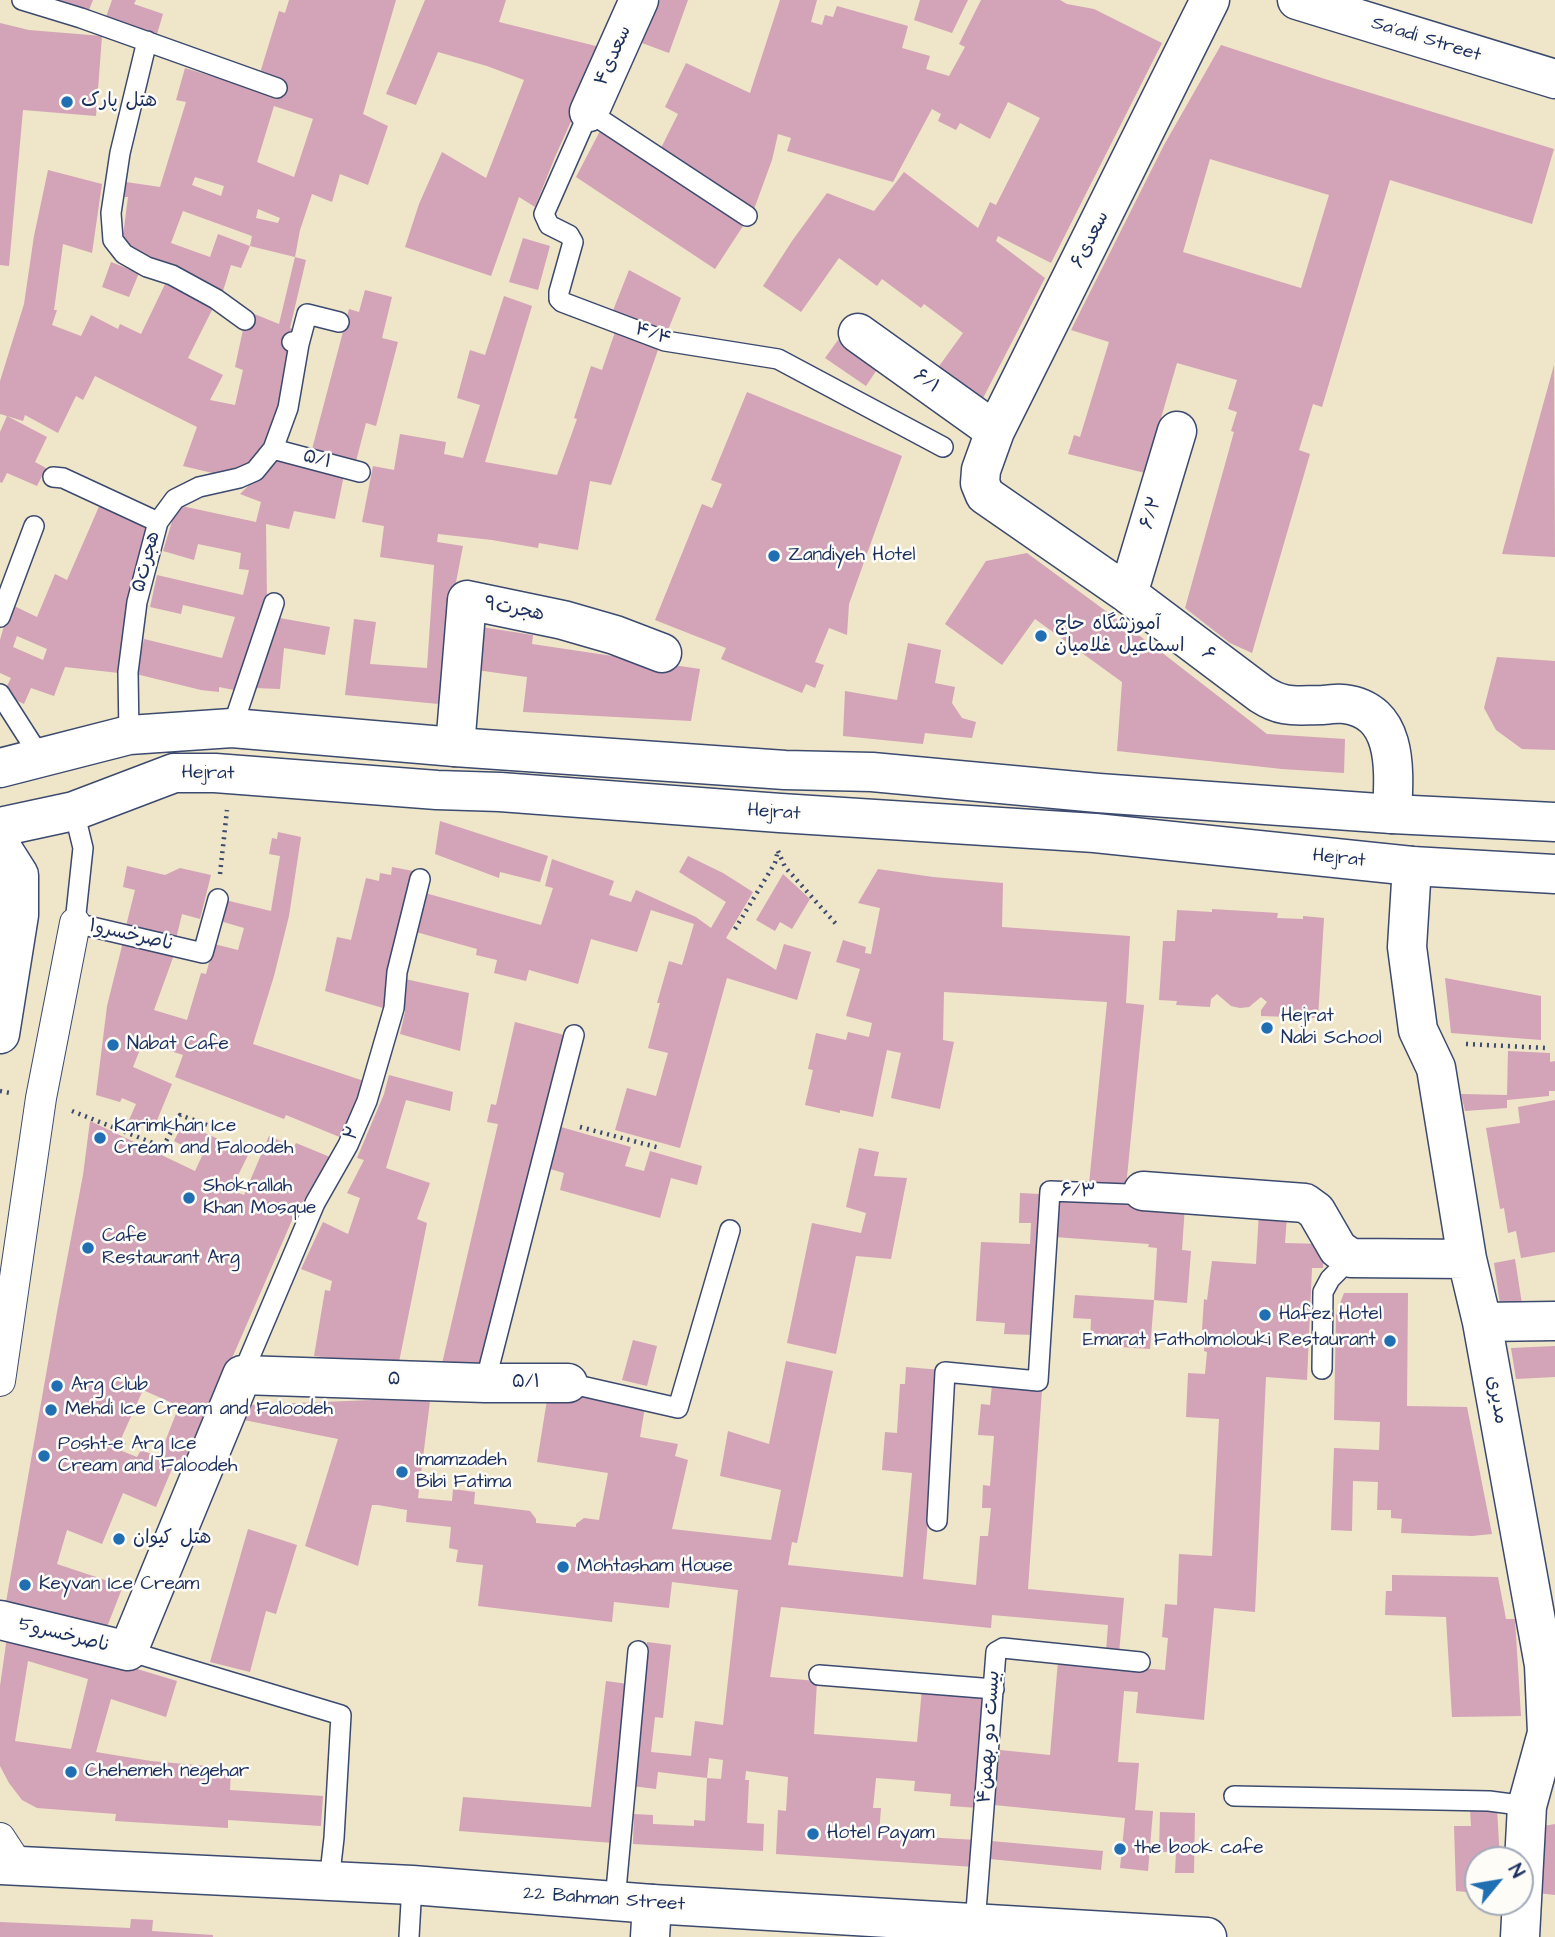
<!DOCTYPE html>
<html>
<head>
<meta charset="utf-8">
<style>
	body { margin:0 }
	#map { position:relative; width:1555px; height:1937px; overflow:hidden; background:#efe5c8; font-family:"Architects Daughter",sans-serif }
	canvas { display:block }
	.north { position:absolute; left:1464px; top:1846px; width:70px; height:70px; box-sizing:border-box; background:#fdfcf7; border:2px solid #a3aaba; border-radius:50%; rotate:60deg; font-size:19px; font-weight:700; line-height:28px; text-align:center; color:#1b2f5e }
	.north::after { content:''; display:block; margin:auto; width:24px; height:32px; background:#1f6fb2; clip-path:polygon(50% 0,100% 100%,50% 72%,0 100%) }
</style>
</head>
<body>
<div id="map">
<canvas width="1555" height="1937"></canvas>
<div class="north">N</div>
</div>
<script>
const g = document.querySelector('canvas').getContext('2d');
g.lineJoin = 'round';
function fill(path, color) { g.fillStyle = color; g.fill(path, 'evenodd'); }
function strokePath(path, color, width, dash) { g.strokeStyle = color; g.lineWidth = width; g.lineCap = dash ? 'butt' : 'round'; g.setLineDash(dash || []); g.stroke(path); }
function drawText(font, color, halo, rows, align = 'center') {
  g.font = font + ' "Architects Daughter","Playpen Sans Arabic",sans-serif'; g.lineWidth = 5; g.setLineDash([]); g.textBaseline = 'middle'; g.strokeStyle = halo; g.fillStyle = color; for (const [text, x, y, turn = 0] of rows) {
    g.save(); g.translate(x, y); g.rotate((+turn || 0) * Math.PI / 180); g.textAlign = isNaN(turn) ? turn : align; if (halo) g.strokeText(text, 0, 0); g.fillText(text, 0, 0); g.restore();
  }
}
fill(new Path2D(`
	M55 0H93L89 10Z
	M112 0H136L134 4 163 14 157 34 106 17Z
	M289 0H396L363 114 388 126 368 185 340 174 332 202 312 194 300 230 295 257 250 246 252 236 183 211 171 243 210 257 218 234 250 246 241 268 231 265 223 291 142 260 123 236 128 197H124L126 182 160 187 186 102 176 100 185 68 277 96 260 73 279 11 285 13ZM274 106 313 119 294 177 257 162ZM195 177 224 186 221 196 192 185ZM258 209 280 218 278 223 256 218Z
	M425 0H506L499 22 604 48 555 157 535 207 519 197 491 276 405 247 419 204 442 152 486 178 524 80 487 66 438 52 416 105 386 94Z
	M660 0H688L669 53 642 43Z
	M780 0H817L811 22 822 25 825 15 833 17 837 6 908 26 902 48 930 56 926 69 949 76 965 47 959 44 981 0H1060L1067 4 1094 9 1162 43 1051 263 998 236 996 241 1045 278 981 402 937 369 963 333 924 304 921 308 882 279 877 286 839 258 801 312 763 286 792 241 827 193 874 211 904 172 978 228 990 202 996 205 1040 118 1008 102 990 139 960 123 956 130 938 121 941 114 932 109 893 182 787 151 791 138 778 134 772 160 753 212 660 150 678 114 665 107 686 63 750 93Z
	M920 0H968L952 33 914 20Z
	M0 23 29 30 102 36 96 116 23 110 9 266 0 265Z
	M1221 45 1325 79 1554 149 1532 224 1390 180 1322 407 1313 404 1299 450 1310 454 1252 653 1230 643 1185 608 1234 432 1231 431 1237 412 1228 409 1237 380 1177 363 1145 473 1068 454 1074 435 1080 437 1109 342 1071 330 1164 145ZM1210 159 1329 195 1301 288 1183 252Z
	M600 131 743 226 715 269 576 177Z
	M48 170 102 184 92 253 63 244 54 310H57L52 325 81 336 91 315 118 329 120 324 141 334 167 280 215 304 188 358 223 375 210 400 235 405 243 370 235 367 247 311 279 324 295 257 306 260 290 328 294 330 277 415 266 446 255 465 225 476 183 466 197 427 95 376 83 400 76 396 58 433 25 415 23 421 7 416 47 437 35 462 46 468 37 486 7 473 2 483 0 482V432L7 416 0 414V381L24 304 34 236Z
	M523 238 550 246 538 290 509 282Z
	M111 262 139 273 129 297 102 287Z
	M629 270 681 298 666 335 612 313Z
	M365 290 392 297 382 338 398 342 376 426 366 423 355 465 311 453 349 309 359 312Z
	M504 296 532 306 485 462 557 475 577 419 574 418 591 366 602 370 615 332 659 347 611 485 590 481 578 550 539 543 538 548 492 540 438 534 437 542 463 546 456 582 452 628 449 705 345 695 354 619 376 622 370 664 427 668 434 565 380 557 384 526 362 522 373 466 394 470 400 434 446 442 444 454 463 458 480 405 457 398 470 350 485 355Z
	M838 340 878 368 866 386 825 358Z
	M1554 365 1555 557 1502 554 1514 510Z
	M747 392 902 456 849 604 847 635 829 628 815 662 824 665 815 688 806 684 802 693 721 659 726 648 655 620 702 504 712 508 722 484 711 480Z
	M277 458 344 475 335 519 294 511 289 529 266 524 267 602 239 691 219 687V692L201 690 136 674 144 639 222 658 235 617 183 605 181 614 150 607 157 575 243 595 249 570 239 569 241 553 198 544 194 560 163 551 177 505 256 522 261 502 240 494Z
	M101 502 150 524 119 673 65 667 54 696 31 688 24 704 3 694 11 678 0 673V640L10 604 37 617 55 574 67 580ZM17 636 47 649 43 660 13 647Z
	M1027 553 1156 648 1267 734 1345 739 1344 773 1282 769 1117 751 1122 682 1035 619 1002 665 945 624 986 561Z
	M274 617 330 627 325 655 284 648 280 689 254 688Z
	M475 626 533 635 532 644 700 669 691 721 523 712 527 677 469 669Z
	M908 643 941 650 935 683 955 687 952 703 962 718 976 722 972 738 925 733 923 744 843 736 845 691 897 700Z
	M1497 657 1555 661V750L1522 749 1496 730 1484 708Z
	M440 821 548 856 540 882 500 872 499 878 435 854Z
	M278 832 301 837 289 916 274 976 253 1044 364 1081 342 1138 286 1115 284 1119 175 1077 183 1055 143 1042 133 1067 172 1084 153 1130 129 1120 136 1104 122 1098 120 1102 96 1095 107 1006 124 938 175 952 154 1010 187 1020 201 973 206 974 214 944 238 950 244 928 220 921 225 900 271 911 280 856 269 854 272 838 277 839Z
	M688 856 723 873 753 892 726 938 776 970 784 944 811 952 797 1000 727 978 680 1148 615 1130 627 1088 656 1096 668 1053 648 1048 660 1003H657L669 961 682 965 694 924 651 910 637 952 591 939 578 984 529 970 526 981 494 973 497 960 476 955 477 949 416 932 425 893 541 925 553 888 545 886 552 859 614 881 609 895 631 902 636 890 696 917 711 928 726 902 679 872Z
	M127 866 165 875 180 868 211 875 200 919 182 914 176 939 126 926 135 890 123 887Z
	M392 867 413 871 395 951 391 978 383 1008 325 991 337 937 351 940 366 878 379 881 380 873 391 875Z
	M878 869 933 877 1003 883 1002 927 1130 936 1126 1003 1144 1005 1126 1187 1089 1184 1107 1002 944 992 943 1040 954 1042 940 1109 891 1098 901 1053 887 1050 873 1117 840 1110V1113L805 1105 813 1070 808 1069 816 1033 846 1040 848 1032 869 1037 872 1023 846 1016 860 969 836 962 843 940 866 947 865 953 871 954 880 908 858 903Z
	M783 874 810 899 792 929 780 922 775 931 756 920Z
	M1212 909 1278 913 1277 918 1303 919V916L1324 918 1318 1018 1261 1016V1010L1267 1002 1261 997 1249 1007 1240 1008 1231 1006 1217 994 1211 999 1210 1007 1176 1005 1177 1001 1159 1000 1163 941H1175L1177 910 1212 912Z
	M1445 978 1541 996V1040L1451 1033Z
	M405 979 469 993 460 1051 400 1034 405 1012Z
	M515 1022 564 1035 480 1367 441 1368 498 1124 487 1122 491 1104 496 1105Z
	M1508 1051 1550 1053V1062L1555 1061V1091H1549V1096L1507 1100V1108L1465 1111 1461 1094 1507 1095Z
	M389 1075 453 1092 450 1111 406 1100 386 1168 430 1183 417 1219 427 1223 398 1367 314 1356 325 1290 330 1291 332 1281 301 1269 323 1222 348 1234 360 1198 347 1193 364 1160 357 1158 384 1094Z
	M1555 1100V1252L1521 1258 1516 1231 1508 1233 1504 1208 1500 1209 1486 1128 1520 1123 1518 1107Z
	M90 1121 195 1171 202 1156 174 1141 183 1123 249 1153 231 1190 244 1195 269 1136 294 1147 296 1143 330 1157 293 1218 206 1418 186 1468 174 1464 156 1507 123 1493 102 1544 67 1530 57 1564 123 1586 105 1632 6 1602 57 1312 83 1175ZM143 1390 179 1406 159 1457 141 1450 137 1457 122 1451 126 1443 120 1441Z
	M561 1127 631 1147 625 1166 644 1171 650 1151 702 1166 697 1185 671 1178 660 1218 560 1190 564 1173 550 1169Z
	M859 1148 879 1152 874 1176 907 1178 891 1259 856 1256 836 1354 787 1343 812 1223 861 1233 866 1213 846 1207Z
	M1020 1193 1040 1194 1034 1335 1004 1334 1005 1323 976 1321 981 1242 1030 1244 1031 1223H1019Z
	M1058 1196 1185 1205 1182 1250 1191 1251 1187 1303 1154 1300 1157 1248 1148 1247 1149 1244 1055 1237Z
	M1259 1212 1287 1216 1285 1243 1324 1244 1323 1268H1312L1307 1380 1266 1377 1255 1612 1214 1608 1204 1720 1136 1713 1138 1692 1124 1691 1118 1762 1139 1763 1135 1810 1153 1811 1148 1871 1120 1868 1125 1818 994 1805 1000 1750 1050 1755 1058 1661 1165 1670 1168 1638 1162 1637 1165 1604 1177 1605 1179 1554 1212 1556 1219 1419 1186 1417 1188 1373 1205 1374 1207 1352 1204 1351 1205 1330H1202L1204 1299 1207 1300 1212 1261 1256 1264Z
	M1515 1259 1522 1304H1500L1494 1263Z
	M1344 1293H1408L1407 1406 1467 1407 1492 1534 1472 1536 1401 1533 1402 1519 1391 1518V1510H1377L1378 1482 1353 1481 1352 1531 1331 1530 1334 1448 1379 1450 1380 1422 1334 1420 1336 1314Z
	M1075 1295 1154 1300 1150 1349 1090 1345 1091 1319 1073 1318Z
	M633 1340 657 1346 647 1386 622 1380Z
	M1555 1346V1377L1516 1379 1511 1348Z
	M786 1361 833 1371 797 1543 792 1542 788 1565 903 1577 912 1473 882 1470 885 1432 897 1433 900 1384H905L906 1367 941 1370 923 1579 976 1585 980 1536H988L991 1508H982L983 1485 990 1486 994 1436 978 1435 981 1404 990 1405 992 1385 1042 1390 1028 1589 1124 1598 1119 1653 1106 1652 1108 1625 992 1615 991 1628 781 1607 770 1677 817 1681 814 1734 917 1742 922 1689 987 1694 978 1808 950 1806 951 1794 914 1791 915 1781 876 1778 873 1808H881L879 1834 901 1836V1830L925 1832 924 1837 977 1840 975 1867 776 1854 778 1810 786 1811 788 1777 746 1771 745 1780H749L747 1823 764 1824 763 1851 633 1844 634 1814 653 1815V1824L694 1826V1820L705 1821 707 1778 658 1772 656 1789 632 1786 647 1642 671 1645 663 1718 655 1717 651 1752 691 1756 695 1721 723 1725 738 1590 672 1582 669 1608 614 1602 612 1622 478 1606 483 1565 456 1562 458 1550 449 1548 451 1527 406 1522 407 1510 378 1505H372L358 1566 305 1546 338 1439 244 1420 248 1405 372 1400 430 1401 418 1498 452 1501 453 1489 475 1492 474 1504 530 1511 536 1519V1523L576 1527V1524L584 1518 599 1520 608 1473 537 1462 547 1400 570 1390 645 1407 640 1437 678 1444 675 1456 688 1460 672 1529 771 1540 781 1490 720 1476 728 1431 769 1444ZM709 1758 723 1760 721 1779 707 1778Z
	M248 1529 297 1545 276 1614 266 1611 250 1672 210 1662Z
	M1392 1575 1498 1577 1506 1619H1515L1521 1716 1452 1717 1446 1617 1385 1615 1386 1591H1392Z
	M8 1630 177 1681 166 1717 111 1699 96 1752 151 1761 231 1768 230 1790 323 1796 321 1826 228 1820V1828L115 1821 116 1814 37 1808 22 1800 9 1783 0 1766V1686ZM28 1661 88 1679 71 1749 15 1741Z
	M606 1681 628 1684 613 1843 459 1831 463 1797 591 1807Z
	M1497 1808 1500 1860H1478V1893L1456 1891 1454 1826H1471L1470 1809Z
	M1160 1812 1195 1813 1194 1873H1175L1176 1852H1159Z
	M1555 1824V1895L1538 1893V1827Z
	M991 1841 1103 1851 1101 1870 990 1859Z
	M131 1919 153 1920 152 1931 213 1935V1937H0V1922L130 1928Z`), '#d3a3b7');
const service = new Path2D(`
	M22 0 81 18 277 88
	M147 41 120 153 111 213 113 240 124 254 147 267 172 275 216 299 245 320
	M747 216 589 112 544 214 549 225 569 235 573 242 559 292V299L562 302 665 341 778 359 943 447
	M299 344 307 314 339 322
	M273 449 360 472
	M53 477 63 478 158 522
	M0 617 34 526
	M0 694 41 758
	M232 728 274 603
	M129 735 128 672 137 602 158 522 175 499 199 487 239 478 255 471 273 449 288 408 299 344 292 342
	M74 811 83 848 75 923 203 953 218 899
	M1322 1369 1323 1292 1330 1279 1351 1258
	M242 1375 315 1203 348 1145 367 1101 394 1008 397 972 420 879
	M485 1383 574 1035
	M568 1383 678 1408 730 1230
	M937 1521 945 1372 1038 1381 1050 1191 1128 1194 1143 1191
	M128 1651 341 1715 334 1838 329 1882
	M819 1675 994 1689
	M1234 1796 1489 1801 1527 1806
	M615 1901 638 1651
	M975 1924 996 1652 1003 1648 1140 1662
	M409 1937 412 1885`);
const pedestrian = new Path2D(`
	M0 1381 41 1098 75 923
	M0 1838 19 1867`);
const minor = new Path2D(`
	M1210 0 995 431 981 470 980 483 985 495 1128 594 1261 694C1284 709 1296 705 1323 705 1330 704 1337 703 1344 704 1400 711 1394 772 1392 814
	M589 112 639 0
	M858 333 995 431
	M1128 594 1177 431
	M455 747 467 600 563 620 615 635 662 653
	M0 845 19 875V915L0 1034
	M1412 866 1407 947 1418 1030 1436 1068 1467 1259 1482 1322 1544 1665 1547 1733 1527 1806 1520 1937
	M1143 1191 1305 1203 1316 1211 1338 1249 1351 1258 1467 1259
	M1482 1322 1555 1321
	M0 1620 128 1651 242 1375 485 1383H568
	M650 1937 652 1904`);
const tertiary = new Path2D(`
	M1297 0 1555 79
	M0 1865 412 1885 652 1904 1207 1937`);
const secondary = new Path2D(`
	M0 768 129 735 232 728 455 747 785 770 872 772 1098 793 1392 814 1555 822
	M0 827 74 811 174 773H215L437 790 500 792 780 813 1095 833 1412 866 1555 874`);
strokePath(service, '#3b4a6e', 22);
strokePath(pedestrian, '#3b4a6e', 32);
strokePath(minor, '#3b4a6e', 41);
strokePath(tertiary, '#3b4a6e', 41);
strokePath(secondary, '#3b4a6e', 41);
strokePath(new Path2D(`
	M778 851 785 867 836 924
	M220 874 227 810
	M735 929 775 863 778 850
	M1466 1044 1546 1048
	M0 1091 10 1093
	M72 1111 163 1147 180 1115 207 1125
	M580 1127 660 1148`), '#3b4a6e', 4.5, [2, 5]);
strokePath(service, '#fff', 19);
strokePath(pedestrian, '#fff', 30);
strokePath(minor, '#fff', 38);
strokePath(tertiary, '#fff', 38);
strokePath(secondary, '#fff', 38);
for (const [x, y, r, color] of [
	[67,102,7,"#1f6fb2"],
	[774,556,7,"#1f6fb2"],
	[1041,636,7,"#1f6fb2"],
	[1267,1028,7,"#1f6fb2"],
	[113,1045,7,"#1f6fb2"],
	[100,1138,7,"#1f6fb2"],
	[189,1198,7,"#1f6fb2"],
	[88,1248,7,"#1f6fb2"],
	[1265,1315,7,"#1f6fb2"],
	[1390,1341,7,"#1f6fb2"],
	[57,1386,7,"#1f6fb2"],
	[51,1410,7,"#1f6fb2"],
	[44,1456,7,"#1f6fb2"],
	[402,1472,7,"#1f6fb2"],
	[119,1539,7,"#1f6fb2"],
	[563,1567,7,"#1f6fb2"],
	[25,1585,7,"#1f6fb2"],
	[71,1772,7,"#1f6fb2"],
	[813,1834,7,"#1f6fb2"],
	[1120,1849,7,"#1f6fb2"]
]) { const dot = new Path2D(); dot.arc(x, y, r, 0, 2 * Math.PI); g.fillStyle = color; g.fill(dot); strokePath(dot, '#fdfcf7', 2.5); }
drawText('19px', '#1b2f5e', '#fdfcf7', [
	["Sa'adi Street",1426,40,17],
	["سعدی۴",614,56,-66],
	["سعدی۶",1091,240,-63],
	["۴/۴",653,335,18],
	["۶/۱",926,382,36],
	["۵/۱",317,460,15],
	["۶/۲",1152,513,-73],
	["هجرت۵",147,562,-75],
	["هجرت۹",514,610,11],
	["۶",1208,655,37],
	["Hejrat",208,774,1],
	["Hejrat",774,813,4],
	["Hejrat",1339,859,6],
	["ناصرخسرو۱",131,936,13],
	["۲",353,1134,-65],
	["۶/۳",1078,1192,2],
	["۵",394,1380,2],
	["۵/۱",526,1383],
	["مدیری",1496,1400,80],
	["ناصرخسرو5",64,1636,14],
	["بیست دو بهمن۴",990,1737,-86],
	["22 Bahman Street",604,1900,4]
]);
drawText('19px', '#1b2f5e', '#fdfcf7', [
	["هتل پارک",81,102],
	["Zandiyeh Hotel",788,556],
	["آموزشگاه حاج",1055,625],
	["اسماعیل غلامیان",1055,647],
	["Hejrat",1281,1017],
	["Nabi School",1281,1039],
	["Nabat Cafe",127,1045],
	["Karimkhan Ice",114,1127],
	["Cream and Faloodeh",114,1149],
	["Shokrallah",203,1187],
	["Khan Mosque",203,1209],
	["Cafe",102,1237],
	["Restaurant Arg",102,1259],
	["Hafez Hotel",1279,1315],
	["Emarat Fatholmolouki Restaurant",1376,1341,"right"],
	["Arg Club",71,1386],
	["Mehdi Ice Cream and Faloodeh",65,1410],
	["Posht-e Arg Ice",58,1445],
	["Cream and Faloodeh",58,1467],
	["Imamzadeh",416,1461],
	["Bibi Fatima",416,1483],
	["هتل کیوان",133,1539],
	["Mohtasham House",577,1567],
	["Keyvan Ice Cream",39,1585],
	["Chehemeh negehar",85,1772],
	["Hotel Payam",827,1834],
	["the book cafe",1134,1849]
], 'left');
</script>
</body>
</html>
